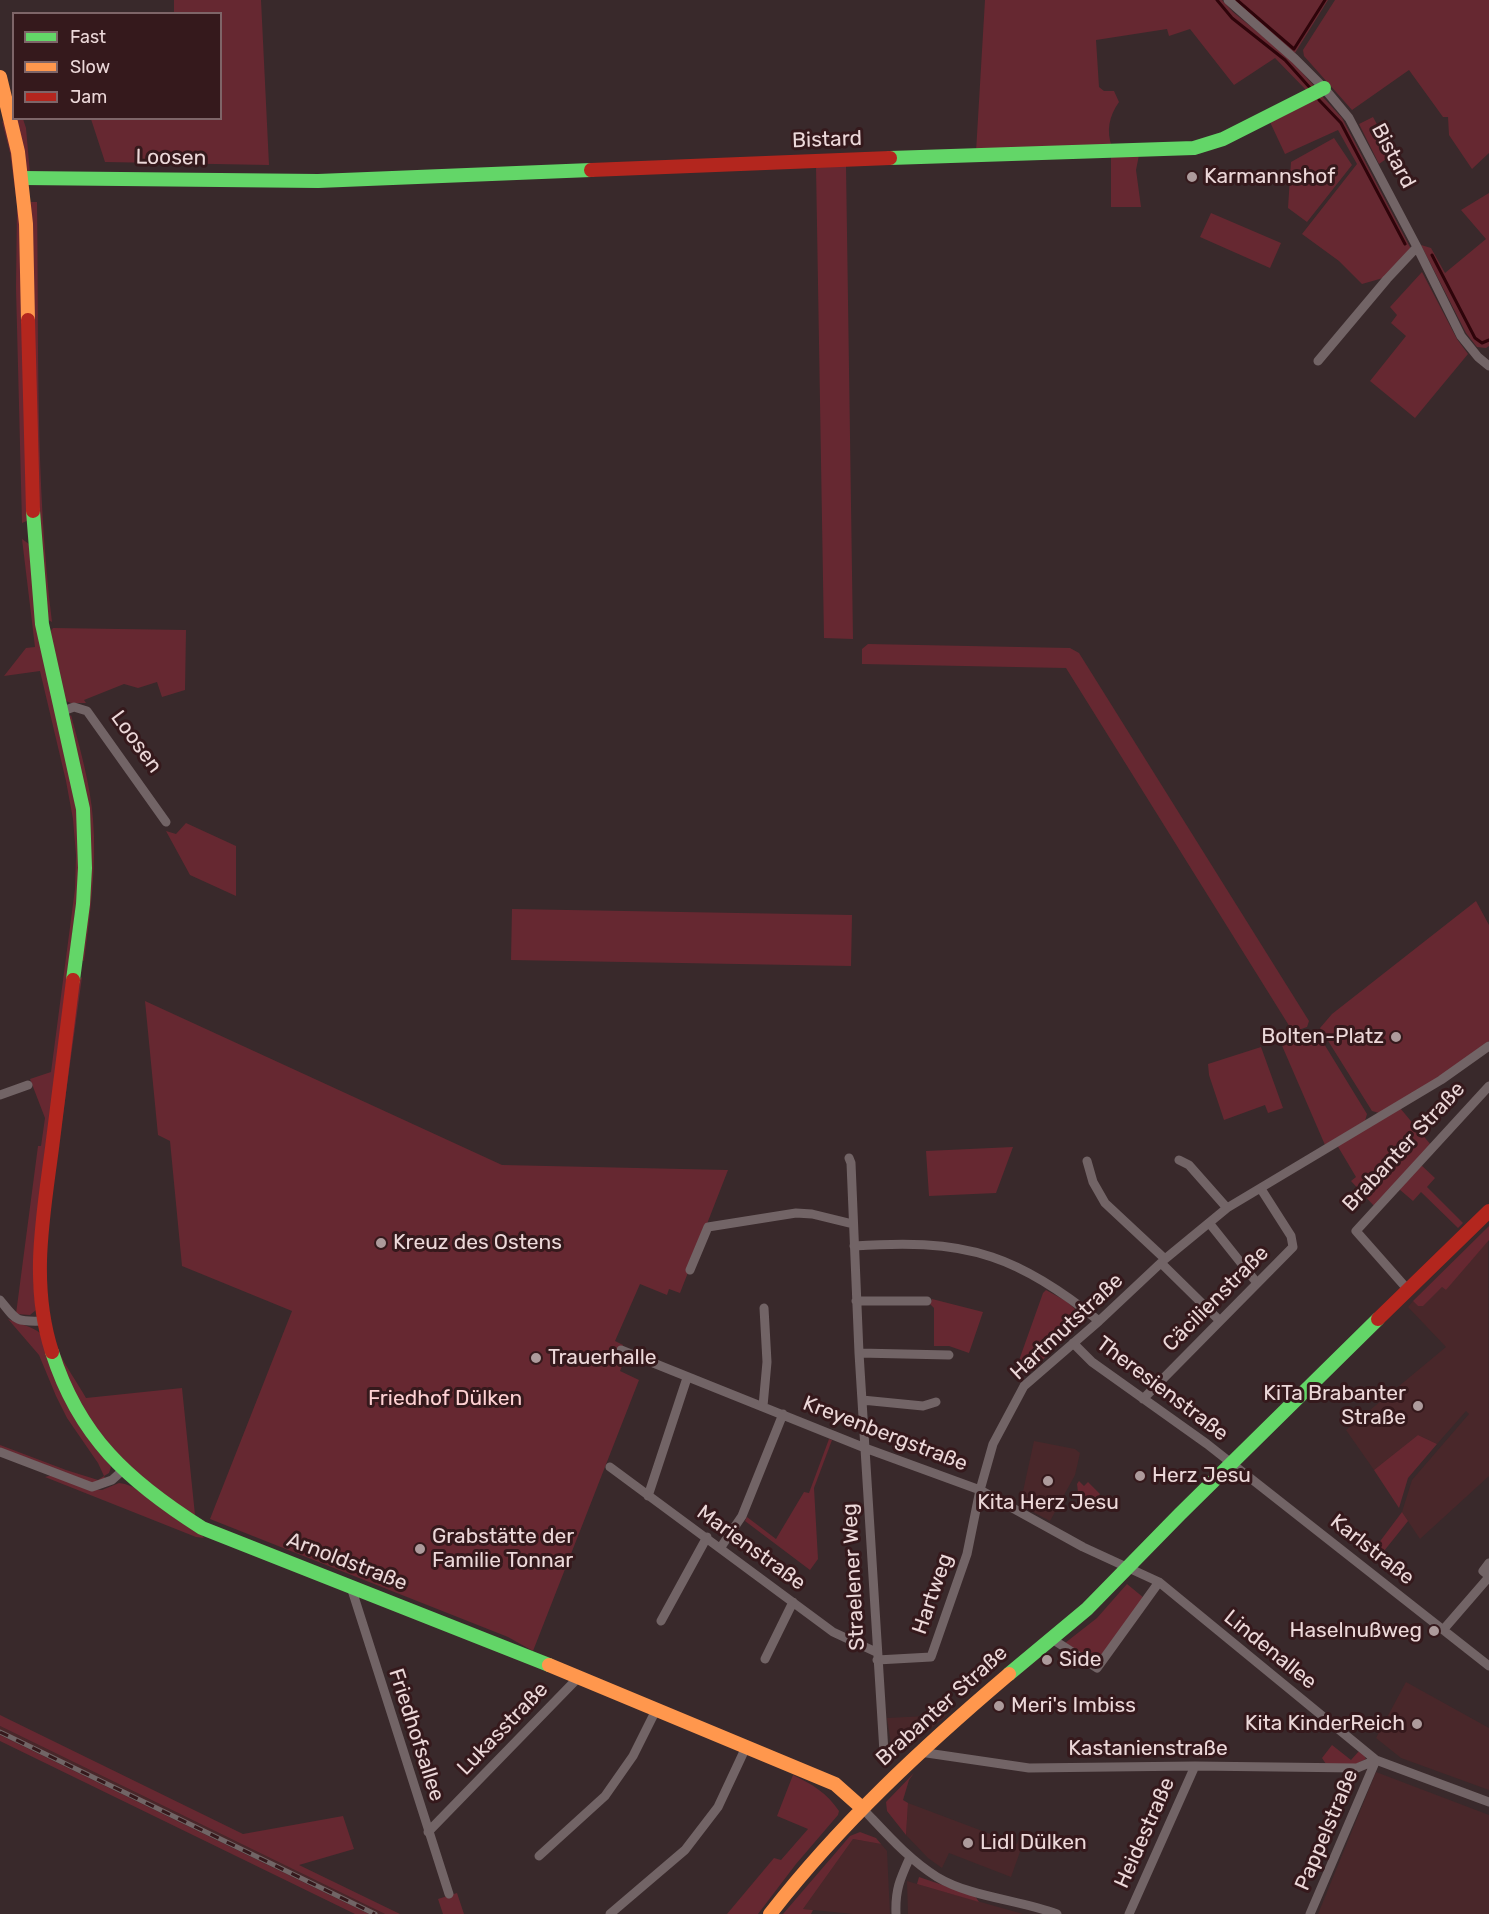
<!DOCTYPE html>
<html>
<head>
<meta charset="utf-8">
<style>
	body { margin:0 }
	#map { position:relative; width:1489px; height:1914px; overflow:hidden; background:#39292b; font-family:Rubik,sans-serif }
	canvas { display:block }
	.legend { position:absolute; left:12px; top:12px; width:210px; height:108px; box-sizing:border-box; background:#35191c; border:2px solid #7e6568; margin:0; padding:8px 10px; list-style:none; font-size:18px; color:#ecd8d9 }
	.legend li { display:flex; align-items:center; gap:12px; height:30px }
	.legend b { width:30px; border:2px solid #7e6568 }
</style>
</head>
<body>
<div id="map">
<canvas width="1489" height="1914"></canvas>
<ul class="legend">
<li><b style="height:8px;background:#63d668"></b>Fast</li>
<li><b style="height:8px;background:#ff974d"></b>Slow</li>
<li><b style="height:8px;background:#b3261e"></b>Jam</li>
</ul>
</div>
<script>
const g = document.querySelector('canvas').getContext('2d');
g.lineJoin = 'round';
function fill(path, color) { g.fillStyle = color; g.fill(path, 'evenodd'); }
function strokePath(path, color, width, dash) { g.strokeStyle = color; g.lineWidth = width; g.lineCap = dash ? 'butt' : 'round'; g.setLineDash(dash || []); g.stroke(path); }
function drawText(font, color, halo, rows, align = 'center') {
  g.font = font + ' Rubik,sans-serif'; g.lineWidth = 6; g.setLineDash([]); g.textBaseline = 'middle'; g.strokeStyle = halo; g.fillStyle = color; for (const [text, x, y, turn = 0] of rows) {
    g.save(); g.translate(x, y); g.rotate((+turn || 0) * Math.PI / 180); g.textAlign = isNaN(turn) ? turn : align; if (halo) g.strokeText(text, 0, 0); g.fillText(text, 0, 0); g.restore();
  }
}
fill(new Path2D(`
	M1488 1240 1489 1476 1420 1539 1402 1512 1412 1480 1469 1414 1466 1411 1437 1444 1418 1435 1374 1470 1346 1430 1446 1347 1408 1307 1413 1301 1418 1306 1442 1287 1446 1290Z
	M1034 1441 1075 1449 1080 1453 1075 1475 1050 1521 1020 1505Z
	M1406 1682 1489 1728V1790L1401 1758 1376 1738Z
	M947 1715 910 1746 903 1749 896 1748 891 1744 887 1718Z
	M0 1726 385 1914H369L0 1735Z
	M1376 1772 1489 1815V1914H1318Z
	M908 1803 1017 1844 1022 1830 1027 1832 1011 1877 949 1853 942 1868 928 1858 906 1835Z
	M853 1839 881 1844 887 1851 890 1914H853L803 1909Z
	M907 1881 917 1884 1023 1914H908Z`), '#49272a');
fill(new Path2D(`
	M174 0H261L269 165 105 162 91 119 220 118V14L174 13Z
	M985 0H1222L1233 12 1287 56 1316 88 1308 92 1275 58 1234 85 1190 29 1169 36 1167 29 1096 40 1099 87 1104 91H1114L1119 102C1109 116 1106 131 1112 147L976 152Z
	M1234 0H1328L1295 53Z
	M1335 0H1489V153L1472 169 1449 135 1448 117H1443L1409 70 1352 110 1304 56 1303 50Z
	M1322 96 1342 118 1411 249 1383 278 1362 284 1339 261 1302 234 1357 164 1338 130 1285 154 1270 122Z
	M1373 117 1393 154 1379 164 1359 124Z
	M17 119H23L26 128 30 174 26 169Z
	M2 121 8 126 18 172 29 520 22 523 16 288 17 205 10 153Z
	M1334 138 1352 165 1307 222 1288 208 1291 162Z
	M1139 155 1136 170 1141 207H1111V156Z
	M846 165 853 639 824 638 816 166Z
	M1489 193V346L1486 348 1477 347 1466 333 1421 245 1431 248 1445 273 1486 239 1461 210Z
	M31 202H37C39 342 35 483 52 622L45 618 37 509Z
	M1211 213 1281 243 1270 268 1200 237Z
	M1422 272 1457 339 1468 354 1415 418 1370 381 1406 336 1391 323 1397 315 1390 307Z
	M22 539 29 544 74 796 80 837V870L35 1240 33 1277 36 1310 30 1315 16 1314 38 1146H41L45 1118 30 1079 51 1072 75 889 76 855 73 819 66 781 40 671 4 676 26 648 35 647Z
	M53 628 186 630 185 690 162 697 157 682 138 688 124 684 84 700 86 703H71L61 699 48 634Z
	M868 644 1070 648 1079 653 1309 1021 1307 1027 1293 1032 1066 668 862 664V649Z
	M71 715C80 749 90 783 93 819 97 866 90 915 84 961L81 960 89 859 66 721Z
	M186 823 236 846V896L190 875 166 831 176 834Z
	M1476 901 1489 925V1041L1439 1077 1379 1113 1372 1111 1320 1028 1332 1014Z
	M512 909 852 915 851 966 511 960Z
	M82 977 45 1245C45 1276 45 1322 58 1350 66 1367 77 1382 86 1398L182 1388 195 1515C177 1515 158 1496 145 1485 68 1420 40 1341 42 1242L78 980Z
	M145 1001 502 1165 728 1170 680 1293 669 1289 667 1295 640 1284 615 1341 623 1345 619 1355 625 1359 620 1371 639 1380 533 1651 508 1637 210 1519 292 1311 182 1266 170 1141 158 1135Z
	M1310 1031 1318 1034 1367 1114 1365 1121 1325 1145 1280 1041Z
	M1261 1047 1283 1108 1268 1113 1265 1105 1224 1120 1209 1075 1208 1064Z
	M1400 1108 1431 1145 1374 1206 1351 1181 1356 1177 1337 1145Z
	M1013 1147 996 1193 929 1196 926 1151Z
	M1421 1165 1435 1178 1427 1187 1463 1223 1458 1228 1421 1192 1413 1201 1399 1189Z
	M1489 1226V1240L1446 1290 1442 1287 1423 1306H1418L1413 1301Z
	M1046 1290 1066 1301 1082 1315 1083 1321 1028 1374 1024 1370 1018 1375 1017 1366 1043 1293Z
	M932 1299 983 1312 969 1353 949 1346H934V1308L930 1304Z
	M8 1319C19 1324 31 1326 40 1333L111 1467 109 1473 104 1476 106 1480 95 1484 0 1448V1445L66 1470 98 1480 104 1476 98 1463 67 1418 56 1396 39 1355Z
	M1418 1435 1437 1444 1408 1478 1399 1508 1374 1470Z
	M829 1439 832 1440 814 1488 818 1559 810 1570 745 1521 747 1517 776 1539 804 1492 809 1493Z
	M52 1475 89 1489 102 1490 119 1483 125 1484 133 1487 198 1530 204 1538 196 1537 45 1477Z
	M1079 1481 1084 1486 1088 1482 1100 1494 1095 1502 1078 1492 1077 1484Z
	M1402 1512 1408 1521 1376 1561 1369 1556Z
	M1127 1584 1144 1598 1096 1662 1065 1643 1097 1618Z
	M0 1715 243 1834 343 1816 354 1849 299 1865 400 1914H385L0 1726Z
	M0 1735 369 1914H355L0 1741Z
	M1332 1745 1351 1760 1359 1751 1363 1753 1366 1759 1356 1764H1326L1322 1758Z
	M914 1773 909 1780 903 1800 908 1803 906 1835 887 1811 886 1802Z
	M793 1775C812 1784 827 1793 839 1811L838 1815 796 1864 758 1914H727L774 1858 781 1860 808 1829 777 1816Z
	M860 1832 876 1838 881 1844 853 1839 803 1909 813 1910 811 1914H783L850 1836Z
	M919 1877 975 1896 979 1902 917 1884Z
	M457 1893 464 1914H443L438 1899Z`), '#662831');
strokePath(new Path2D(`
	M1217 0 1232 18 1285 60 1311 89
	M1237 0 1294 49 1325 0
	M1319 100 1341 123 1405 244
	M1432 255 1475 338 1482 343 1489 340`), '#2e040a', 3);
strokePath(new Path2D(`
	M1228 0 1295 59 1324 88 1349 118 1417 247 1461 336 1478 357 1489 366
	M1318 361 1387 279 1417 247
	M60 712 74 707 87 711 166 822
	M0 1095 28 1085
	M849 1158 851 1163 859 1353 884 1752
	M1179 1160 1189 1165 1227 1208
	M1087 1161 1093 1182 1105 1203 1165 1259
	M1210 1224 1257 1283
	M854 1246C900 1243 948 1242 992 1257 1031 1270 1067 1295 1099 1321
	M1161 1263 1220 1321
	M690 1270 708 1227 796 1213 812 1214 853 1224
	M1409 1291 1356 1231 1489 1086
	M0 1300C17 1321 15 1322 43 1321
	M856 1301H927
	M1073 1343 1092 1362 1207 1444 1489 1666
	M621 1350 865 1448 980 1490 1083 1547 1159 1582 1376 1760 1489 1802
	M859 1353 949 1355
	M1143 1399 1293 1247 1291 1236 1261 1189
	M862 1400 923 1406 936 1402
	M763 1406 767 1362 764 1308
	M0 1452 92 1487 112 1480 122 1471
	M610 1467 833 1632 876 1652
	M648 1496 687 1378
	M721 1547 742 1516 783 1414
	M1489 1563 1483 1571 1489 1576
	M351 1587 449 1894
	M661 1621 707 1537
	M1443 1630 1489 1577
	M1052 1639 1097 1668 1159 1582
	M765 1659 793 1602
	M877 1660 931 1657 967 1554 980 1490 993 1444 1024 1386 1099 1321 1165 1259 1227 1208 1441 1080 1489 1046
	M920 1752 1029 1768 1195 1766 1357 1768 1376 1760
	M862 1808C885 1832 908 1859 937 1877 970 1897 1020 1900 1057 1914
	M428 1832 574 1682 576 1677
	M539 1856 605 1796 633 1756 657 1708
	M610 1914 685 1850 718 1807 747 1745
	M896 1914C895 1890 900 1879 910 1857
	M1129 1914 1195 1766
	M1310 1914 1376 1760`), '#726466', 9);
strokePath(new Path2D(`
	M890 158 1194 148 1223 139 1324 88
	M23 178 318 181 591 170
	M33 511 42 624 83 809 85 868 83 904 73 980
	M52 1352C79 1437 128 1481 202 1528L549 1665
	M1009 1674 1087 1609 1180 1514 1378 1319`), '#63d668', 14);
strokePath(new Path2D(`
	M0 77 18 152 26 224 28 320
	M549 1665 835 1784 862 1808
	M770 1914C840 1824 923 1747 1009 1674`), '#ff974d', 14);
strokePath(new Path2D(`
	M591 170 890 158
	M28 320 33 511
	M1378 1319 1489 1211
	M52 1352C30 1284 43 1217 52 1148 59 1092 66 1036 73 980`), '#b3261e', 14);
const rail = new Path2D(`
	M0 1732 375 1914`);
strokePath(rail, '#716566', 5);
strokePath(rail, '#35191c', 3, [9]);
for (const [x, y, r, color] of [
	[1192,177,6,"#ad9b9c"],
	[1396,1037,6,"#ad9b9c"],
	[381,1243,6,"#ad9b9c"],
	[536,1358,6,"#ad9b9c"],
	[1418,1406,6,"#ad9b9c"],
	[1140,1476,6,"#ad9b9c"],
	[1048,1481,6,"#ad9b9c"],
	[420,1549,6,"#ad9b9c"],
	[1434,1631,6,"#ad9b9c"],
	[1047,1660,6,"#ad9b9c"],
	[999,1706,6,"#ad9b9c"],
	[1417,1724,6,"#ad9b9c"],
	[968,1843,6,"#ad9b9c"]
]) { const dot = new Path2D(); dot.arc(x, y, r, 0, 2 * Math.PI); g.fillStyle = color; g.fill(dot); strokePath(dot, '#35191c', 2); }
drawText('21px', '#ecd8d9', '#35191c', [
	["Bistard",827,140,-2],
	["Bistard",1393,156,62],
	["Loosen",171,158,1],
	["Loosen",136,742,54],
	["Brabanter Straße",1404,1147,-47],
	["Cäcilienstraße",1216,1299,-45],
	["Hartmutstraße",1067,1327,-43],
	["Theresienstraße",1162,1389,37],
	["Kreyenbergstraße",885,1434,21],
	["Marienstraße",751,1548,36],
	["Karlstraße",1372,1550,38],
	["Arnoldstraße",347,1562,21],
	["Straelener Weg",854,1577,-93],
	["Hartweg",933,1594,-71],
	["Lindenallee",1270,1650,39],
	["Brabanter Straße",942,1706,-42],
	["Lukasstraße",503,1729,-46],
	["Friedhofsallee",416,1735,72],
	["Kastanienstraße",1148,1749],
	["Pappelstraße",1327,1830,-67],
	["Heidestraße",1145,1833,-66]
]);
drawText('21px', '#ecd8d9', '#35191c', [
	["Karmannshof",1204,177],
	["Bolten-Platz",1384,1037,"right"],
	["Kreuz des Ostens",393,1243],
	["Trauerhalle",548,1358],
	["KiTa Brabanter",1406,1394,"right"],
	["Straße",1406,1418,"right"],
	["Herz Jesu",1152,1476],
	["Kita Herz Jesu",1048,1503,"center"],
	["Grabstätte der",432,1537],
	["Familie Tonnar",432,1561],
	["Haselnußweg",1422,1631,"right"],
	["Side",1059,1660],
	["Meri's Imbiss",1011,1706],
	["Kita KinderReich",1405,1724,"right"],
	["Lidl Dülken",980,1843]
], 'left');
drawText('21px', '#fed1d3', '#35191c', [
	["Friedhof Dülken",445,1399]
]);
</script>
</body>
</html>
